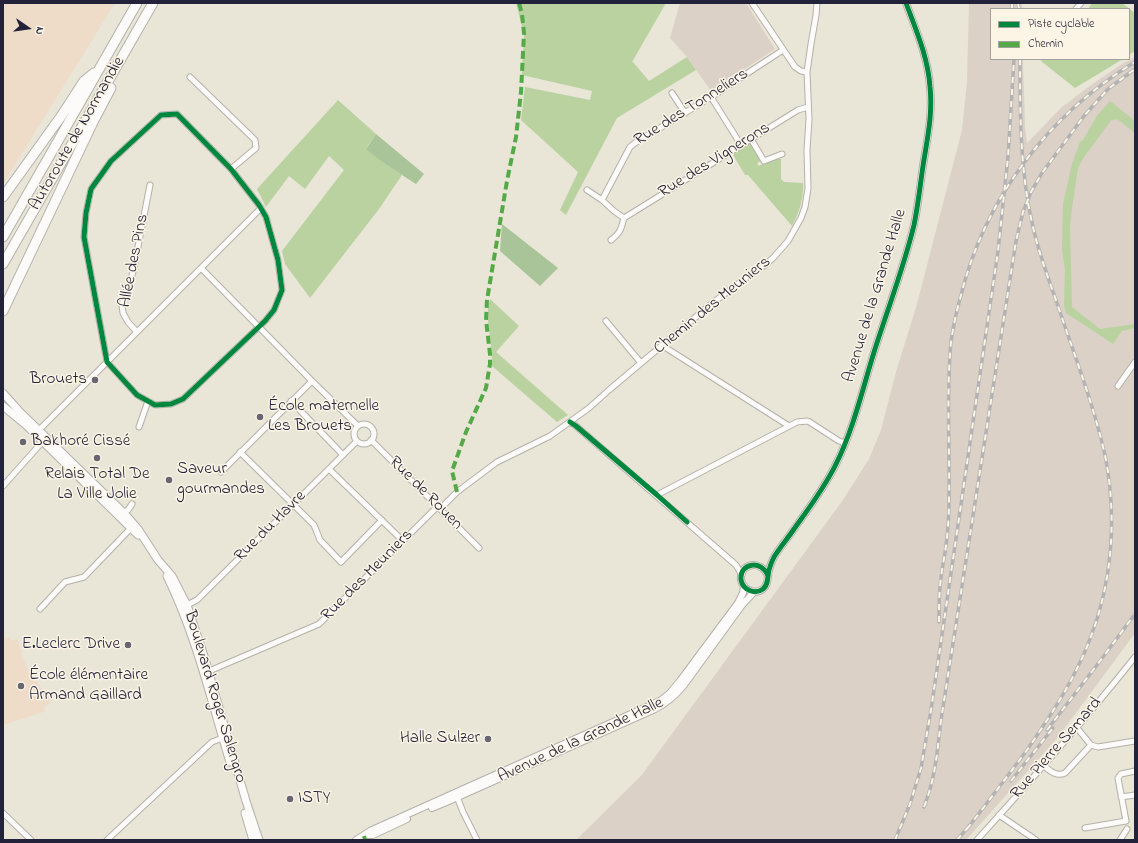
<!DOCTYPE html>
<html>
<head>
<meta charset="utf-8">
<style>
	body { margin:0 }
	#map { position:relative; width:1138px; height:843px; overflow:hidden; background:#e9e5d7; font-family:"Indie Flower",sans-serif }
	canvas { display:block }
	.frame { position:absolute; inset:0; border:4px solid #22223b; pointer-events:none }
	.legend { position:absolute; left:990px; top:8px; width:140px; height:52px; box-sizing:border-box; background:#fcf5e5; border:1px solid #a5a1a1; margin:0; padding:5px 7px; list-style:none; font-size:12px; color:#22223b }
	.legend li { display:flex; align-items:center; gap:8px; height:20px }
	.legend b { width:20px; border:1px solid #a5a1a1 }
	.north { position:absolute; left:8px; top:8px; width:40px; height:40px; -webkit-text-stroke:3px #fcf5e5; paint-order:stroke; rotate:103deg; font-size:11px; font-weight:700; line-height:16px; text-align:center; color:#22223b }
	.north::after { content:''; display:block; margin:auto; width:14px; height:18px; background:#22223b; clip-path:polygon(50% 0,100% 100%,50% 72%,0 100%) }
</style>
</head>
<body>
<div id="map">
<canvas width="1138" height="843"></canvas>
<div class="frame"></div>
<ul class="legend">
<li><b style="height:5px;background:#00873e"></b>Piste cyclable</li>
<li><b style="height:5px;background:#53aa46"></b>Chemin</li>
</ul>
<div class="north">N</div>
</div>
<script>
const g = document.querySelector('canvas').getContext('2d');
g.lineJoin = 'round';
function fill(path, color) { g.fillStyle = color; g.fill(path, 'evenodd'); }
function strokePath(path, color, width, dash) { g.strokeStyle = color; g.lineWidth = width; g.lineCap = dash ? 'butt' : 'round'; g.setLineDash(dash || []); g.stroke(path); }
function drawText(font, color, halo, rows, align = 'center') {
  g.font = font + ' "Indie Flower",sans-serif'; g.lineWidth = 3; g.setLineDash([]); g.textBaseline = 'middle'; g.strokeStyle = halo; g.fillStyle = color; for (const [text, x, y, turn = 0] of rows) {
    g.save(); g.translate(x, y); g.rotate((+turn || 0) * Math.PI / 180); g.textAlign = isNaN(turn) ? turn : align; if (halo) g.strokeText(text, 0, 0); g.fillText(text, 0, 0); g.restore();
  }
}
fill(new Path2D(`
	M3 3H115L3 184Z
	M10 637 11 641 17 639 27 669H28L51 702 43 708 46 711 3 725V638Z`), '#eedcc9');
fill(new Path2D(`
	M680 3H746L775 49 711 91 687 57 670 38Z
	M969 3H1022V9H991V59H1023L1025 127 1027 143 1062 107 1091 85 1122 64 1135 57V633L1059 736 966 840H576L641 776 843 500 869 459 881 430 896 372 917 304 962 130 967 82Z`), '#dbd1c7');
fill(new Path2D(`
	M516 3H666L632 62H633L649 81 687 57 696 70 617 118 566 215 560 210 578 172 521 120 525 87 590 100 592 91 522 75 524 34Z
	M1092 3H1122L1135 13V51L1129 55V9H1088Z
	M1043 59H1123L1075 88 1041 61Z
	M338 100 376 134 366 148 382 162 402 175 379 209 310 298 285 264 282 251 344 170 329 156 305 189 289 176 266 207 257 189Z
	M1110 101 1135 121V133L1120 121C1116 119 1113 119 1110 122L1084 157 1078 168 1072 208 1070 227 1072 307 1100 329 1135 324V328L1122 331 1113 344 1066 313 1064 305 1065 269 1062 250 1063 204 1072 164 1080 142 1083 140 1094 121 1096 117Z
	M749 141 760 158V161L757 164 759 166 771 159H781V179L784 182 803 183C804 198 799 213 792 226L748 175H745L732 153Z
	M490 299 519 326 496 352 568 415 557 422 492 366C492 359 492 353 491 346 490 331 485 314 490 299Z`), '#b9d2a0');
fill(new Path2D(`
	M376 134 424 174 416 184 382 162 366 149Z
	M502 224 558 268 540 286 500 251Z`), '#a9c498');
const minor = new Path2D(`
	M752 3 795 67 801 71 807 72
	M1076 9 1081 3
	M190 77 255 140 256 148 231 169
	M672 93 685 113
	M711 97 741 145
	M177 114 231 169 259 205 266 217 278 260 282 290 274 310 265 321 183 399 171 404 155 405 137 395 107 362 84 237 86 213 91 189 111 161 161 115Z
	M751 139 764 161 782 154
	M587 190 602 200 614 211 624 218
	M602 200 630 147 635 143 711 97 783 50
	M624 218 798 110 808 107
	M611 240C620 233 621 230 624 218
	M201 268 312 381 358 426
	M606 321 641 363
	M137 332 128 322 123 313 122 305 125 293 130 284 134 267 150 185
	M663 346 789 426
	M1118 386 1135 362
	M291 401 343 455
	M570 422 576 426 736 565 742 575
	M354 434a10 10 0 1 1 20 0a10 10 0 1 1-20 0Z
	M139 427 148 401
	M37 432 261 208
	M371 440 479 548
	M240 452 314 525 320 540 341 562 382 520
	M329 469 403 541
	M221 472 312 381
	M3 486 44 440
	M657 495 797 422 808 421 839 441 845 443
	M437 507H442L457 492 497 462 550 436 589 408 609 390 710 305 743 280 765 265 773 258 788 241 801 218 805 207 808 189 807 150 809 119 807 72 811 44 816 15 817 3
	M121 514 128 510 132 504
	M185 606 197 600 357 441
	M40 609 65 582 84 577 132 527
	M207 672 319 624 437 507
	M1077 728 1091 745
	M1091 745 1098 747 1135 741
	M1044 766C1050 771 1057 777 1065 773L1091 745
	M456 794 463 812 477 840
	M1121 797 1135 795
	M3 813 31 840
	M999 815 1036 840
	M1085 828 1126 821 1118 778 1121 774 1135 771
	M107 840 212 742 225 737
	M977 840C1031 780 1085 720 1135 657
	M1120 840 1127 829`);
const tertiary = new Path2D(`
	M768 576C762 559 739 563 741 580 743 590 755 595 763 589 769 584 767 577 769 570 770 566 772 561 774 557 780 547 788 538 794 529 809 508 825 487 836 464 854 428 863 387 875 349 888 308 904 267 914 225 918 206 920 186 923 166 927 140 933 114 930 87 928 57 916 30 906 3
	M432 808 451 800 655 709C667 703 675 696 684 685L742 605 754 592
	M366 835H373L407 819
	M356 840 370 831 660 701 670 693 680 681 738 603 743 593 744 586`);
const secondary = new Path2D(`
	M3 393 20 412 124 513 138 529 158 560 172 576 187 605 204 656 246 801 259 840
	M3 406 26 425 138 535
	M167 576C196 635 211 700 230 762
	M245 813 253 840`);
const motorway = new Path2D(`
	M3 197 62 115 84 81 94 73
	M3 237 137 3
	M3 264 153 3
	M3 311 93 122 111 88`);
strokePath(minor, '#b4b1ab', 7);
strokePath(tertiary, '#b4b1ab', 8);
strokePath(secondary, '#b4b1ab', 9);
strokePath(motorway, '#b4b1ab', 11);
strokePath(minor, '#fcfbf9', 5);
strokePath(tertiary, '#fcfbf9', 6);
strokePath(secondary, '#fcfbf9', 7);
strokePath(motorway, '#fcfbf9', 9);
const rail = new Path2D(`
	M1018 3 1019 9
	M1012 9V3
	M939 622C939 610 939 598 940 587 941 573 944 560 946 546 948 531 949 515 949 499 950 447 946 394 951 342 953 328 956 313 960 299 984 199 1048 115 1135 62
	M1047 730 1097 665 1135 614
	M1011 781 1053 728
	M924 807C936 776 937 752 941 720L1016 241 1023 212 1031 192 1042 173 1084 116 1108 89 1135 69
	M967 829C987 803 1007 777 1027 750 1051 715 1075 679 1090 639 1112 583 1117 519 1106 460 1095 408 1075 357 1058 306 1049 280 1039 254 1033 227 1020 172 1020 116 1020 59
	M895 840 910 804 921 768 931 710 998 251 1008 157 1014 59
	M957 840 970 825`);
strokePath(rail, '#b3b3b4', 3.5);
strokePath(rail, '#fcf5e5', 2, [6]);
strokePath(new Path2D(`
	M457 492 452 471 466 432 486 388 490 364V354L486 320 487 300 507 181 516 137 521 92 524 33 522 14 519 3
	M364 836 365 840`), '#53aa46', 4, [8, 4]);
strokePath(new Path2D(`
	M177 114 231 169 259 205 266 217 278 260 282 290 274 310 265 321 183 399 171 404 155 405 137 395 107 362 84 237 86 213 91 189 111 161 161 115Z
	M570 422 576 426 657 495 687 522
	M768 576C762 559 739 563 741 580 743 590 755 595 763 589 769 584 767 577 769 570 770 566 772 561 774 557 780 547 788 538 794 529 809 508 825 487 836 464 854 428 863 387 875 349 888 308 904 267 914 225 918 206 920 186 923 166 927 140 933 114 930 87 928 57 916 30 906 3`), '#00873e', 5);
for (const [x, y, r, color] of [
	[95,380,4,"#686672"],
	[260,417,4,"#686672"],
	[23,442,4,"#686672"],
	[97,458,4,"#686672"],
	[169,480,4,"#686672"],
	[128,645,4,"#686672"],
	[21,686,4,"#686672"],
	[488,739,4,"#686672"],
	[290,799,4,"#686672"]
]) { const dot = new Path2D(); dot.arc(x, y, r, 0, 2 * Math.PI); g.fillStyle = color; g.fill(dot); strokePath(dot, '#fcf5e5', 1.5); }
drawText('17px', '#22223b', '#fcf5e5', [
	["Rue des Tonneliers",692,108,-32],
	["Autoroute de Normandie",78,134,-60],
	["Rue des Vignerons",715,161,-32],
	["Allée des Pins",135,261,-79],
	["Avenue de la Grande Halle",876,296,-73],
	["Chemin des Meuniers",713,306,-39],
	["Rue de Rouen",425,494,45],
	["Rue du Havre",271,527,-45],
	["Rue des Meuniers",368,576,-45],
	["Boulevard Roger Salengro",214,697,73],
	["Avenue de la Grande Halle",581,741,-25],
	["Rue Pierre Semard",1057,749,-49]
]);
drawText('17px', '#22223b', '#fcf5e5', [
	["Brouets",87,380,"right"],
	["École maternelle",268,407],
	["Les Brouets",268,427],
	["Bakhoré Cissé",31,442],
	["Saveur",177,470],
	["gourmandes",177,490],
	["Relais Total De",97,475,"center"],
	["La Ville Jolie",97,495,"center"],
	["E.Leclerc Drive",120,645,"right"],
	["École élémentaire",29,676],
	["Armand Gaillard",29,696],
	["Halle Sulzer",480,739,"right"],
	["ISTY",298,799]
], 'left');
</script>
</body>
</html>
